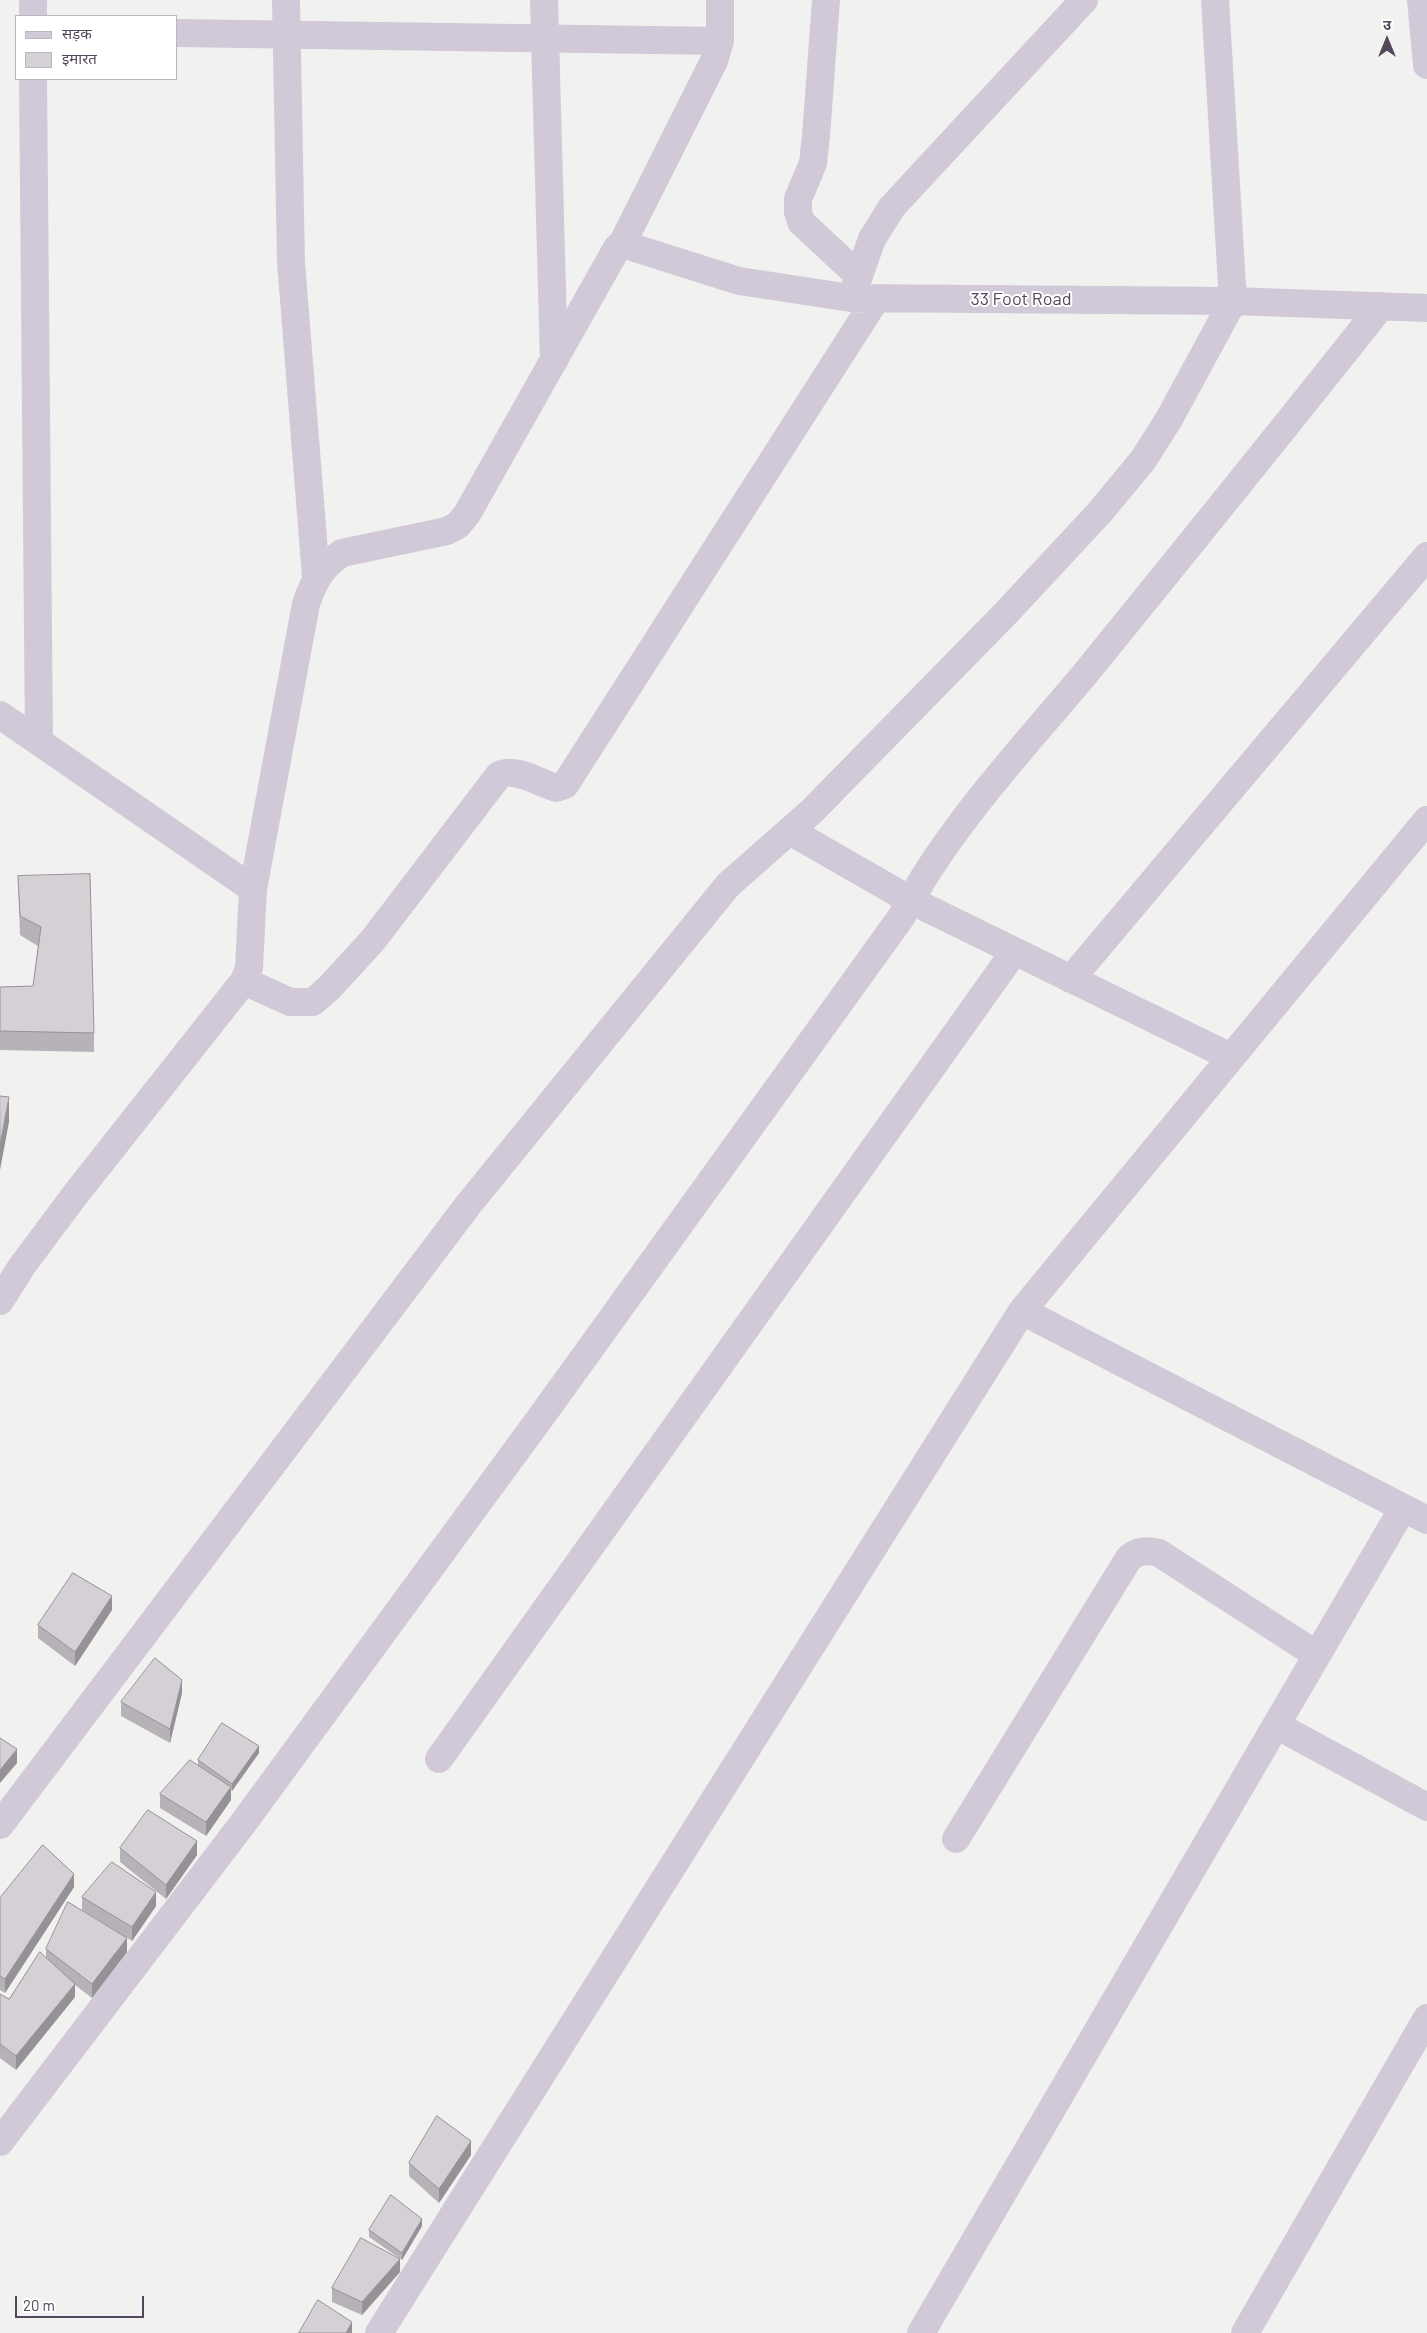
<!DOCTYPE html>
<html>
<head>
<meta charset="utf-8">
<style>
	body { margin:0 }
	#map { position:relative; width:1427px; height:2333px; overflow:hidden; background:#f1f1ef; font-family:Barlow,"Noto Sans Devanagari",sans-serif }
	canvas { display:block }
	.legend { position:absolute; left:15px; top:15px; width:162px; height:65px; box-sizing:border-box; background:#fff; border:1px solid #bab6bd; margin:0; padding:6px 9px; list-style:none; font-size:15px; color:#53485b }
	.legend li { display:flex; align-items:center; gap:10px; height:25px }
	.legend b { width:25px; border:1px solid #bab6bd }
	.north { position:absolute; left:1362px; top:15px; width:50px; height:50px; -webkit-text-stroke:4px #fff; paint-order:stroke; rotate:0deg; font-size:14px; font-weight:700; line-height:20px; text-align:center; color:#53485b }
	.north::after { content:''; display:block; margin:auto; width:18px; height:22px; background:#53485b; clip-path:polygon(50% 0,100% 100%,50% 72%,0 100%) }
	.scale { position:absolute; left:15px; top:2296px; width:129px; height:22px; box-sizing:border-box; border:2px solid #53485b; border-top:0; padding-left:6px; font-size:15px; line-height:18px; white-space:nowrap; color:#53485b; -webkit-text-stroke:4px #fff; paint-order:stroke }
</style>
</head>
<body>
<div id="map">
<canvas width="1427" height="2333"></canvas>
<ul class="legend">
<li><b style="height:6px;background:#d2c9d8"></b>सड़क</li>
<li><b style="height:14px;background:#d5cfd6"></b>इमारत</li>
</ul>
<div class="north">उ</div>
<div class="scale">20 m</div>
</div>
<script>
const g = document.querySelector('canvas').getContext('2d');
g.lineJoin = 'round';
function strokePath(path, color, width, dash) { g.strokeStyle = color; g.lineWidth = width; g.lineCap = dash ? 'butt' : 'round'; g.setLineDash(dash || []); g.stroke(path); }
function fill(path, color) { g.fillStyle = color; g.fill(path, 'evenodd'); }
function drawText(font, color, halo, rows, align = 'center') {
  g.font = font + ' Barlow,sans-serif'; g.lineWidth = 4; g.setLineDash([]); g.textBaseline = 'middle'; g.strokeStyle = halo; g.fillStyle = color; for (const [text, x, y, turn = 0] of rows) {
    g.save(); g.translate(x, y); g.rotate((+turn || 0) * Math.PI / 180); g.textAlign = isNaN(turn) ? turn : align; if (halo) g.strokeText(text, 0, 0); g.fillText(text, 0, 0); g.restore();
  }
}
strokePath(new Path2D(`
	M286 0 291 262 316 577
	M544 0 554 361
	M826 0 816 136 813 163 798 199V212L801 222 859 276
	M1421 0 1427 65
	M33 16V0
	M176 33 720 41
	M33 79 39 742
	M622 244 739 281 851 298 1233 301 1427 308
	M851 298 872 239 892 207 1084 0
	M0 715 253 889
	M790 831 910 900 1231 1057
	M1071 979 1427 556
	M244 981 290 1002H313L329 988 373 940 499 775C515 767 540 783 556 788L565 785 876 299
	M0 1301 22 1266 75 1195 244 981 249 968 253 889 306 604C314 581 321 567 342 553L447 531 458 525 467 514 617 248 622 244 714 61 720 41V0
	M1022 1311 1427 1520
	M1276 1725 1427 1807
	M439 1759 1014 952
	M0 1825 468 1205 728 885 811 812 1006 613 1100 512 1143 460 1169 419 1233 301 1215 0
	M956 1839 1129 1558C1139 1550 1147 1550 1159 1553L1317 1655
	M0 2142 244 1822 546 1410 902 916C945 831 1023 748 1085 674 1184 552 1283 430 1381 306
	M379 2333 1022 1311 1427 820
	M921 2333 1403 1508
	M1245 2333 1427 2018`), '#d2c9d8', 28);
fill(new Path2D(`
	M18 876 94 1033V1052L0 1050V987L33 986 38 946 20 935Z
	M112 1610 75 1666 38 1638V1625Z
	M182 1693 170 1743 121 1716V1702Z
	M259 1753 232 1791 231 1790V1800L206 1836 160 1808V1794L198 1765V1760Z
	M120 1848 197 1855 166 1899 120 1862Z
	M74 1887 5 1993 0 1990V1898Z
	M82 1897 156 1906 132 1941 82 1910Z
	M46 1949 127 1952 92 1998 75 1985V1997L16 2070 0 2058V1994L9 1999 46 1958Z
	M471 2155 439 2203 409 2176V2163Z
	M422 2226 402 2260 369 2237V2230Z
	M400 2272 362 2315 332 2302V2288Z`), '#b7b2b8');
fill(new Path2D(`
	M9 1097V1122L0 1170V1145Z
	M112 1596V1610L75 1666V1652Z
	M182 1680V1693L170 1743V1729Z
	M259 1746V1753L232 1791V1784Z
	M17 1749V1763L0 1783V1770Z
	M231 1787V1800L206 1836V1822Z
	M197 1841V1855L166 1899V1885Z
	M74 1874V1887L5 1993V1979Z
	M156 1892V1906L132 1941V1927Z
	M127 1938V1952L92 1998V1984Z
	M75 1984V1997L16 2070V2056Z
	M471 2141V2155L439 2203V2189Z
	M422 2219V2226L402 2260V2253Z
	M400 2259V2272L362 2315V2302Z
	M352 2322V2333H346Z`), '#959196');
const building = new Path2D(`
	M90 874 94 1033 0 1031V987L33 986 41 927 20 916 18 876Z
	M0 1096 9 1097 0 1145Z
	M73 1573 112 1596 75 1652 38 1625Z
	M155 1658 182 1680 170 1729 121 1702Z
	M222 1723 259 1746 232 1784 198 1760Z
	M0 1738 17 1749 0 1770Z
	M190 1760 231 1787 206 1822 160 1794Z
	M148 1810 197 1841 166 1885 120 1848Z
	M43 1845 74 1874 5 1979 0 1976V1898Z
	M112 1862 156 1892 132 1927 82 1897Z
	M68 1902 127 1938 92 1984 46 1949Z
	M40 1952 75 1984 16 2056 0 2044V1994L9 1999Z
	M437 2116 471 2141 439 2189 409 2163Z
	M391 2195 422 2219 402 2253 369 2230Z
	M361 2238 400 2259 362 2302 332 2288Z
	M318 2300 352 2322 346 2333H299Z`);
fill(building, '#d5cfd6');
strokePath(building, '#959196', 1);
drawText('18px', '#53485b', '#fff', [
	["33 Foot Road",1021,299]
]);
</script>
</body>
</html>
